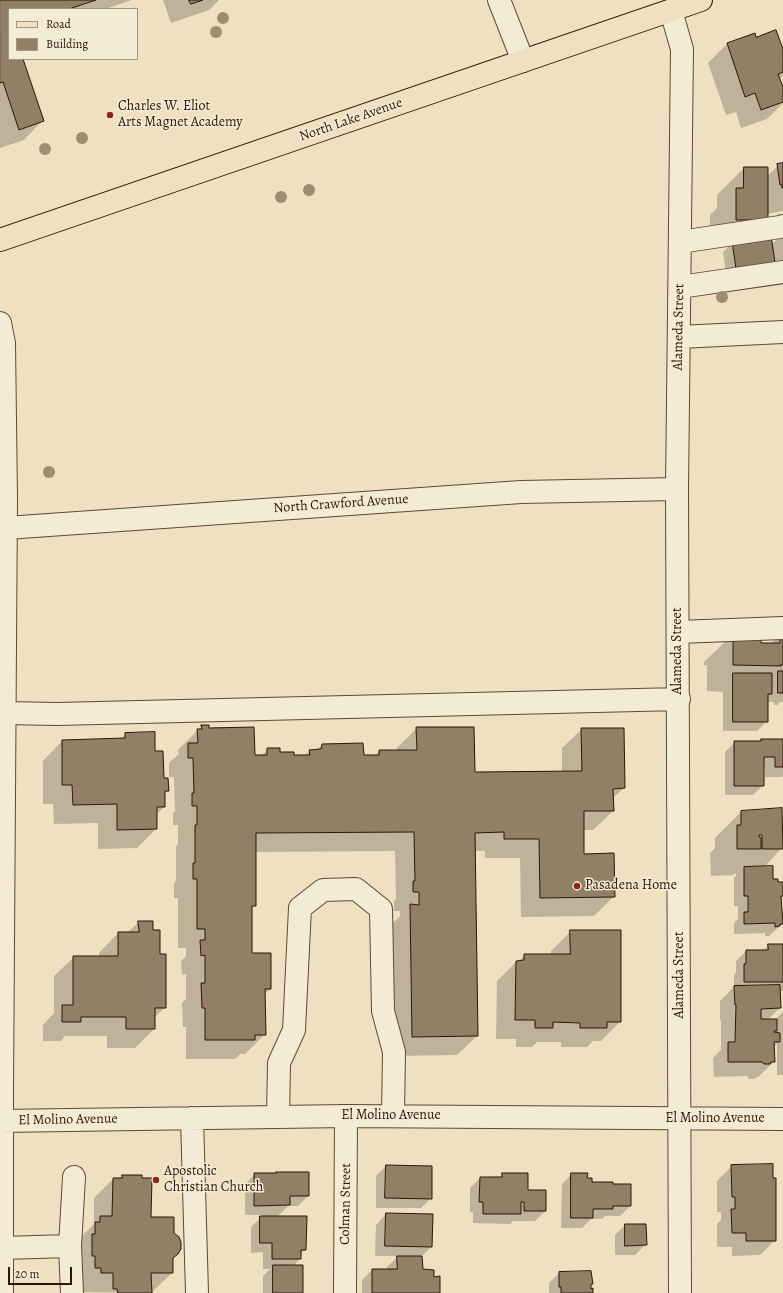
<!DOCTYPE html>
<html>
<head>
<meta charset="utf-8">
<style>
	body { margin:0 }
	#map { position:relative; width:783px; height:1293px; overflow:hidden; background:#eee0c1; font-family:Alegreya,serif }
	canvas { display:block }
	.legend { position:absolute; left:8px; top:8px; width:130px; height:52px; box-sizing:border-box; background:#f4ebd7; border:1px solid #a49583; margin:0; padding:5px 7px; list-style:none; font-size:12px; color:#2d1506 }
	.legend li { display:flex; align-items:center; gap:8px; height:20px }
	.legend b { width:20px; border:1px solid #a49583 }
	.scale { position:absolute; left:8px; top:1267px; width:64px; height:18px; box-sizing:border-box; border:2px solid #2d1506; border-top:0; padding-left:5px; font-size:12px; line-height:14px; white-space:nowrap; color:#2d1506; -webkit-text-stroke:3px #f4ebd7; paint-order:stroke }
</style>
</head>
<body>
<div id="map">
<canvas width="783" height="1293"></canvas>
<ul class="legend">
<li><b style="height:5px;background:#eee0c1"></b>Road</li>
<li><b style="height:11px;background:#917f67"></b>Building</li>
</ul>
<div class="scale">20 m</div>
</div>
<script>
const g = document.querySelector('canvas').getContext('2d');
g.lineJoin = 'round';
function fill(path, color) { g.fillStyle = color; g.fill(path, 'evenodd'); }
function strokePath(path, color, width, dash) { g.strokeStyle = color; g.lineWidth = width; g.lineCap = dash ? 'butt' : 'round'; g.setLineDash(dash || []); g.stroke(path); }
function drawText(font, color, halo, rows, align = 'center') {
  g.font = font + ' Alegreya,serif'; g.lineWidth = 3; g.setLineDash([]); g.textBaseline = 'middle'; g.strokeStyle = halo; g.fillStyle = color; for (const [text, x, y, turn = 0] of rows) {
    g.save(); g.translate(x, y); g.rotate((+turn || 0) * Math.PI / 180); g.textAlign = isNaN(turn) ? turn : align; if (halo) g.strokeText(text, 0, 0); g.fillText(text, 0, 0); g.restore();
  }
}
fill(new Path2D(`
	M0 0H132L105 9H9V59H22L43 120 24 140 0 148Z
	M163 0H219L209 10 171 23Z
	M755 38 783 52V76L779 79 783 90V103L767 119 741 128 736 112 726 115 708 63 727 44Z
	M783 161V211L767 214 771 245 783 234V274H779L777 261 727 279 723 252 729 246H710V215L717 208V195L744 168 767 176Z
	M780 634H783V702H780L777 705H774V702H767V721L757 731H723V692L707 691V665H704V662L731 636 760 644H771Z
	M202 726 254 756H261L268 749 293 756H304L310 751 316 750 322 745 363 756H375L379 751H397V748L417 728 474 773 562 772V748L582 729 624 788 612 799 613 811 593 830H583V855L614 896 594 916 521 917 520 858H485V851H474L477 1036 457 1055 393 1056 391 925 400 916V911H394V901L396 899 395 851 255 852V905L251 910V954L270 989 264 995 265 1034 245 1054H240L235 1059H186V1027H183L182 1003 186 999V974L182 975 181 961 186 956V948H178V898H174V883L176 881V846L178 844V825H173V813L175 812 174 777H169V763L179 754 178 750Z
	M126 734 154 752 168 791 164 794V807L156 815V829L137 848 98 849V823L54 824 53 804H43V761L62 741 120 740Z
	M761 740H783V776L782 777H765V767H763V785L753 795H725V752L735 742H759Z
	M741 812 782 848 763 868 772 880 777 883H783V896L780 899V913H783V923L769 936H765V933L734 934V923L738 919V906H734V878L736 876V873L733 875 711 876 710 853 715 848V838Z
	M139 922 152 931 159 955 165 1007 154 1018V1029L135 1048H107V1036H65L61 1041H43V1025L54 1013V976L74 957H99V953L118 933H127Z
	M571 931 620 1022 601 1041H593L587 1047H561V1042H537L532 1047H516V1039H496L497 981 516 962H518L525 955H551V951Z
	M769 945H783V991H779L780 1008 767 1020H777V1018L783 1011V1075H777V1044L774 1047V1062L759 1076 754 1079H749L747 1076 714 1077 713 1058 721 1050V1020H720V1001L734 987V975L736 973V961L746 951H763Z
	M386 1166 431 1198 421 1208H376V1176Z
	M732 1166 775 1240 760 1255 732 1256V1247H717V1224L721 1220V1212H717V1181Z
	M255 1174 308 1196 298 1206H288L277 1217 305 1249 300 1255V1259L293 1266 302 1293H263V1276L270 1269H263V1252L251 1253V1227L263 1215H245V1184Z
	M503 1174 527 1191 545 1211 535 1221H513L510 1224 473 1223V1212H470V1188L480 1178H498Z
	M572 1174 586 1179 630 1206 620 1216H605L602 1219H591L582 1228H561L562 1184Z
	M123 1176 150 1218 173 1233 177 1254 172 1259V1273L151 1293 82 1292 76 1287 81 1237 94 1224V1198L113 1179H120Z
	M386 1214 431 1247 421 1257 422 1270 433 1278 439 1293H362V1280L372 1270H387V1267L398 1256H375L376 1225Z
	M625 1225 645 1245 635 1255H615V1235Z
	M559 1273 592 1284 590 1286 592 1293H549V1283Z`), '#0003');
const building = new Path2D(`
	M0 0H96L69 9H9V59H23L44 121 19 130 3 82 0 83Z
	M189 0H203L191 4Z
	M776 30 783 49V72L778 74 783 87V102L761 110 755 93 745 97 727 43 755 33 756 37Z
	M783 163V188H782V184L780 185 777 164Z
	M744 167H768V220H736V188H743Z
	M771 235 775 263 736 269 732 241Z
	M761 632V643H780V633H783V665H780L781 666 733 665V639Z
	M778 671H783V693H778Z
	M733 673H772V694H768V722H733Z
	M201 725H209V728L254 727 255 755H267V748H280V752H294V755H310L309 750 321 749 322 744 363 743 364 755H379V750H417L416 727H474L475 772 582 771 581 728H624L625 788 613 789 614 811H584V854L614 853 615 897 540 898 539 839H504V832L475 833 478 1036 412 1037 410 904 419 905V892H413V881H415L414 832 256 833V906H252V953H271V989H265L266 1035H255V1040H205V1008H202L201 983H205V955L201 956 200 940H205V929H197V879H193V863H195V825H197V806H192V793H194L193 758H188V743H198L197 729H202Z
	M155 732V751H163L164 778H168L169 791H165V807H157V829L117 830V804L73 805 72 785H62V740L125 738V733Z
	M761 739H783V767H775V757H764V786H734V741H761Z
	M782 808 783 849H762V835H759V837L761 838V849H737V825H741V811Z
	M773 866V879H778V882H783V896H781L783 924H780V926L775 927V923L744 924V912H748V896H744V867Z
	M138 921H153V930H160V954H166V1008H155V1029H126V1017H81V1022H62V1005H73V956H118V932H139Z
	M570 930H621V1022H607V1028H580V1023L553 1022V1028H535V1020H515L516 961 524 960V954H570Z
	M768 944H783V982H744V964H746V950H768Z
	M780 985 781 1008 761 1009V1019H777V1031H774V1032L780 1033V1042H774L775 1062H771L770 1064H764L762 1062H728V1042H735L736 1005H735L734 986Z
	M773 1164V1178H776V1241H746V1233H732L731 1209H735V1197H732L731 1165Z
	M386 1165 432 1166V1199L385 1198Z
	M276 1172H309V1196H290V1205L254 1206V1173H276Z
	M502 1173H528V1190H546V1211H524V1202H521V1214H483V1202H479L480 1177H502Z
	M571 1173H588L587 1178H592V1182H613V1184H631V1206H613V1209H593V1218H571Z
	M122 1175H142V1178H152L151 1217H174V1233L179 1237 181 1242V1249L178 1254 173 1258V1273H151L152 1293H118L117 1289H113V1273H101V1268H95V1256H92V1234H95V1222H100V1216H112L113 1178H122Z
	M386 1213 433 1214 432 1247 385 1246Z
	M260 1216H307L306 1250H301V1259H272V1243H260Z
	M625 1224H646L647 1245 625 1246Z
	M397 1256H422L423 1269 434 1270V1277L440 1276V1293H372V1269H397Z
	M273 1265H303V1293H273Z
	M591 1271 593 1284H591V1289L593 1288V1293H561V1287H559V1272Z`);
fill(building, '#917f67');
strokePath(building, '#2d1506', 1);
const minor = new Path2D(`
	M499 0 523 61
	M671 11 682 49 677 489 680 1293
	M680 242 780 227 783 226
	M680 287 783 272
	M0 323 4 343 6 498 2 1090V1293
	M679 337 783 332
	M6 528 521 492 677 489
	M678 632 783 628
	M5 713 57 714 679 699
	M278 1117 279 1063 294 1030 300 908 323 890 356 889 381 909 383 1011 394 1052 393 1115
	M192 1118 197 1293
	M0 1121 346 1116 783 1119
	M70 1246 74 1177
	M2 1248 70 1246 72 1293
	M345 1293 346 1116`);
const major = new Path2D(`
	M0 240 701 0`);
strokePath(minor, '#5d4835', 24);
strokePath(major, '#2d1506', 24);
strokePath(minor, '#f4ebd7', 22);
strokePath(major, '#eee0c1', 22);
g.fillStyle = '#9e8c73';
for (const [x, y] of [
	[223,18],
	[216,32],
	[82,138],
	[45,149],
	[309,190],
	[281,197],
	[722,297],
	[49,472]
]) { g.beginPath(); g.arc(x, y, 6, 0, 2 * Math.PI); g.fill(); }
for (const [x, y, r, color] of [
	[110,115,4,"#8f2418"],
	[577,886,4,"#8f2418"],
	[156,1180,4,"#8f2418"]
]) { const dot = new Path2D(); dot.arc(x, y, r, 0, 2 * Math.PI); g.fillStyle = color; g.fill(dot); strokePath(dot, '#f4ebd7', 1.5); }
drawText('14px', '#2d1506', '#f4ebd7', [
	["Charles W. Eliot",118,107],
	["Arts Magnet Academy",118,123],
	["Pasadena Home",585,886],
	["Apostolic",164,1172],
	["Christian Church",164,1188]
], 'left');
drawText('14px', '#2d1506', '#f4ebd7', [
	["North Lake Avenue",351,120,-19],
	["Alameda Street",679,327,-89],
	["North Crawford Avenue",341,504,-4],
	["Alameda Street",678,651,-90],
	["Alameda Street",680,975,-90],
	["El Molino Avenue",391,1116],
	["El Molino Avenue",715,1119],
	["El Molino Avenue",68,1120,-1],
	["Colman Street",346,1204,-89]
]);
</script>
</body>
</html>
